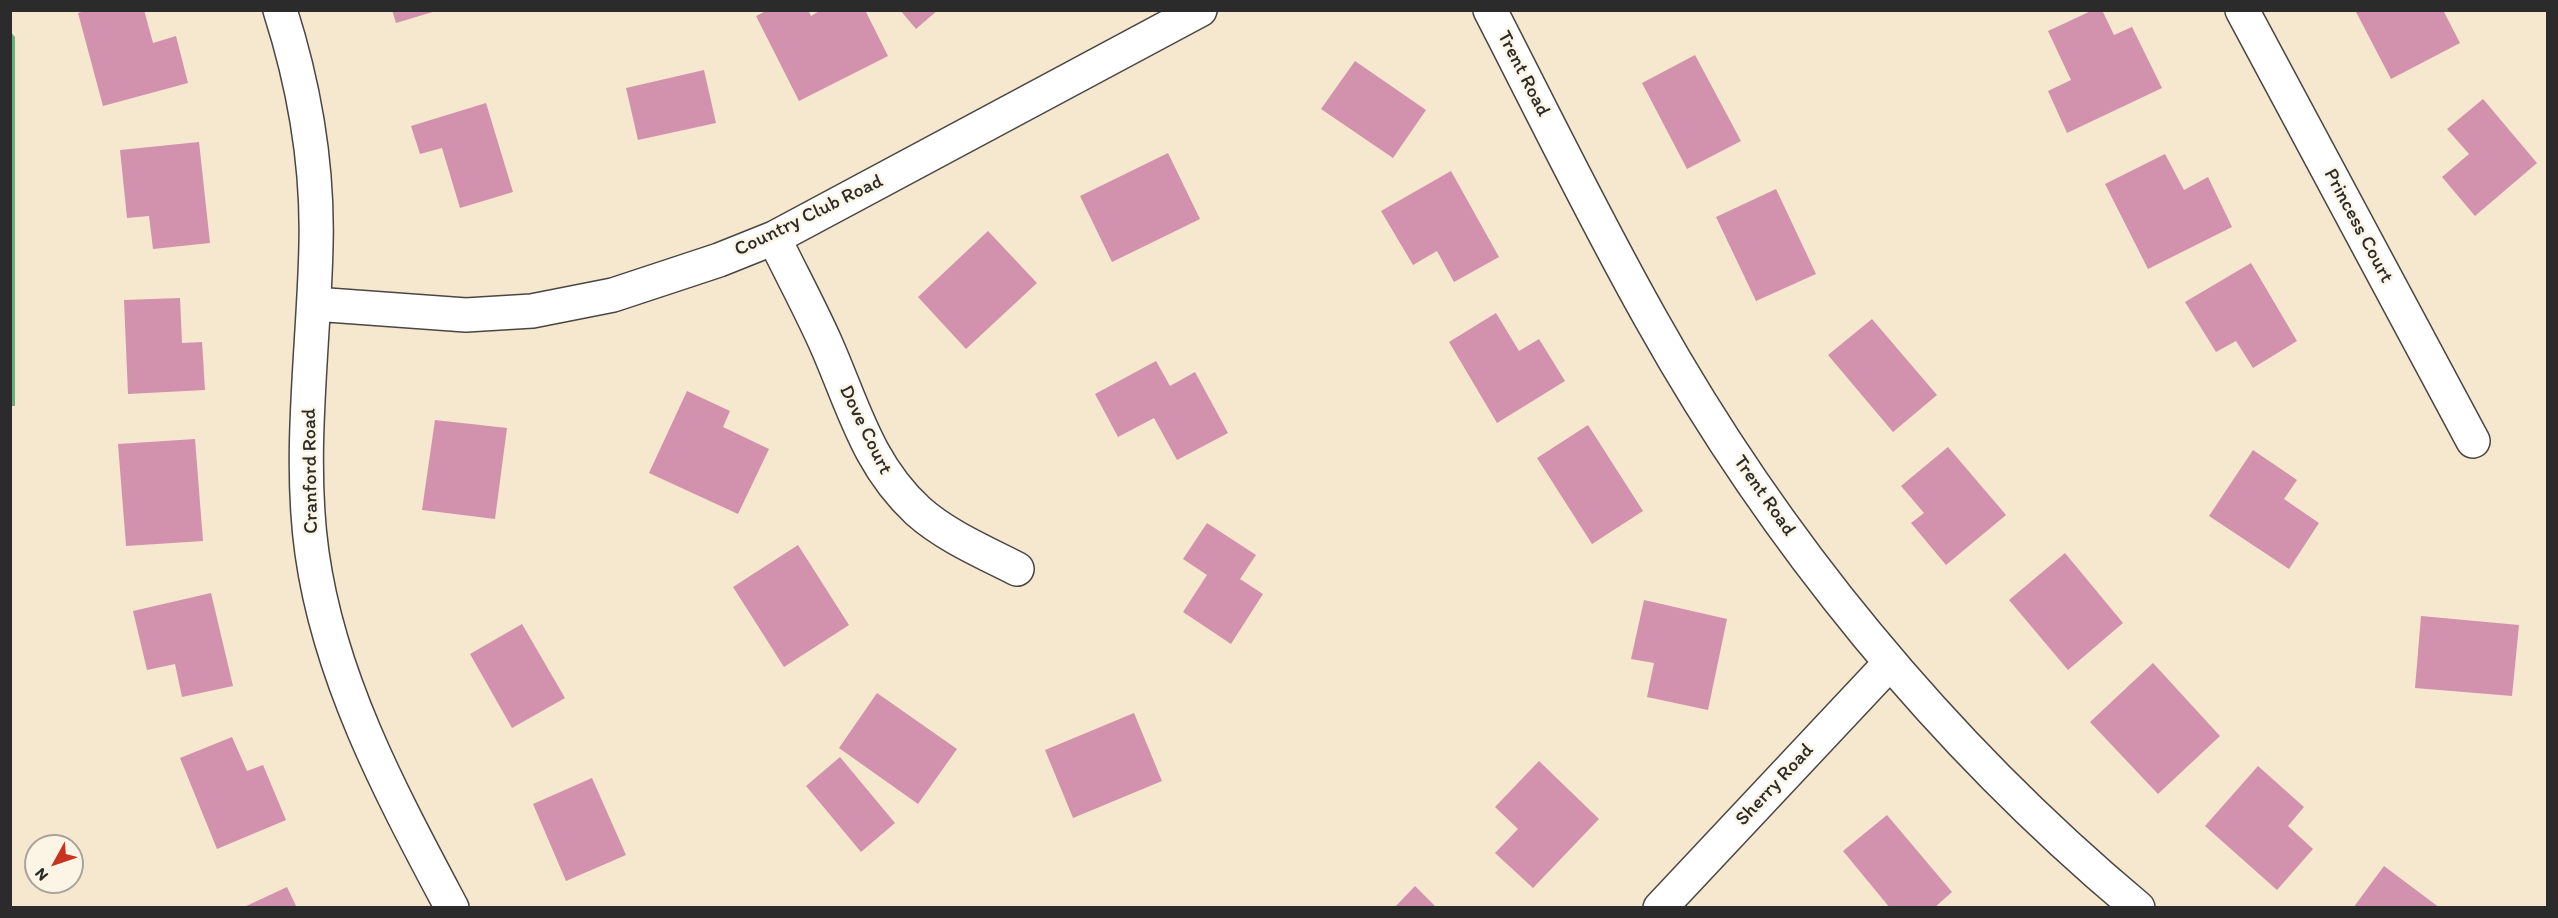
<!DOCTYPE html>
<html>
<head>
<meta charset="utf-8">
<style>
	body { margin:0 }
	#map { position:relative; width:2558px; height:918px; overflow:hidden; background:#f6e7cf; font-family:Itim,sans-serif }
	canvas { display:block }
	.frame { position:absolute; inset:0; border:12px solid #2b2b2b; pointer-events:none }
	.north { position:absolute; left:24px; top:834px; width:60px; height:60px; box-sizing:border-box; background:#fcf5e5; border:2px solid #a8a49b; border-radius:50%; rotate:230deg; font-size:16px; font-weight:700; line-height:24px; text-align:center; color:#2b2b2b }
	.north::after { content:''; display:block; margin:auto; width:21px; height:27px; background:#c8321e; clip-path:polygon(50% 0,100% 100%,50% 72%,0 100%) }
</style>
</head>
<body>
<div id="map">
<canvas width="2558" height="918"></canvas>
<div class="frame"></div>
<div class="north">N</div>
</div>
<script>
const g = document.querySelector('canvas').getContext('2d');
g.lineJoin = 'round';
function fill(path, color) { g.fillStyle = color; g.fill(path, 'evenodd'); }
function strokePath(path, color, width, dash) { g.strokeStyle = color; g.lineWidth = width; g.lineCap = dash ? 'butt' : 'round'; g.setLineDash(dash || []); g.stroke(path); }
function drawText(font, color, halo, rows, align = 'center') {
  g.font = font + ' Itim,sans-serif'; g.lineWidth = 5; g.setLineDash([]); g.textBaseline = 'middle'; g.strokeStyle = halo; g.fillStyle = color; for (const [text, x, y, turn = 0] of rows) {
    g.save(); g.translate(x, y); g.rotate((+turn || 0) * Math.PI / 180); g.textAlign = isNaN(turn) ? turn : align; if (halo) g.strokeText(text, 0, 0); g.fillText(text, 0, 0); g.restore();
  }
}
fill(new Path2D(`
	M10 31 15 37V406H10Z`), '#66b27b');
fill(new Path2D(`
	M89 10H144L153 43 176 36 188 83 103 106 78 13Z
	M392 10H436V11L396 23Z
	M768 10H808L811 16 821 10H865L888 56 799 101 756 16Z
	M900 10H938L916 29Z
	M2093 10H2102L2114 35 2132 27 2162 88 2067 133 2048 91 2071 80 2048 31Z
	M2355 10H2443L2460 43 2391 79Z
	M1695 55 1741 141 1687 169 1642 83Z
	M1355 61 1426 110 1393 158 1321 109Z
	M704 70 716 123 638 140 626 88Z
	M2483 99 2537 163 2475 216 2442 177 2469 154 2447 129Z
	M486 103 513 192 460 208 442 148 420 154 411 126Z
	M199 142 210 243 153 249 149 216 127 218 120 150Z
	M1168 153 1200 219 1112 262 1080 196Z
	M2165 154 2184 190 2208 177 2232 227 2148 269 2105 184Z
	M1451 171 1499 257 1454 282 1437 251 1413 265 1381 211Z
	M1776 189 1816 274 1756 301 1716 217Z
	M988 231 1037 283 966 349 918 297Z
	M2251 263 2297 341 2253 368 2236 341 2216 352 2185 302Z
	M180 298 182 343 202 342 205 390 128 394 124 300Z
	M1496 313 1519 351 1539 339 1565 381 1497 423 1449 342Z
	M1872 319 1937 395 1893 432 1828 355Z
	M1156 361 1170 386 1195 372 1228 433 1177 460 1154 418 1118 437 1095 394Z
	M687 391 730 411 723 427 769 449 738 514 649 473Z
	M435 420 507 428 495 519 422 510Z
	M1588 425 1643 511 1592 544 1537 458Z
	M195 439 203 541 126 546 118 444Z
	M1948 447 2006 515 1946 565 1911 523 1924 513 1901 486Z
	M2253 450 2297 480 2284 499 2319 523 2289 569 2209 516Z
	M1207 523 1256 555 1240 579 1263 594 1231 644 1183 612 1207 575 1183 559Z
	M798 545 849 625 784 667 733 587Z
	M2065 553 2123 623 2068 670 2009 600Z
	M211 593 233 686 182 697 175 664 147 670 133 611Z
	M1644 600 1727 619 1708 710 1647 697 1654 663 1631 659Z
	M2421 616 2519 625 2512 696 2415 688Z
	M522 624 565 698 512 728 470 654Z
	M2153 663 2220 736 2158 794 2090 722Z
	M877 693 957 749 918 804 839 748Z
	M1134 713 1162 781 1073 818 1045 750Z
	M232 737 247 771 263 765 286 820 217 849 180 758Z
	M840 757 895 823 861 852 806 786Z
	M1539 761 1599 819 1533 888 1495 853 1518 829 1495 807Z
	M2258 766 2304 807 2288 826 2313 849 2277 890 2205 826Z
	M592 778 626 855 566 881 533 804Z
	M1887 815 1952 892 1934 908H1890L1843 851Z
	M2384 866 2440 908H2353Z
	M1415 886 1437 908H1394Z
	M287 887 297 908H242Z`), '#d292ae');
const street = new Path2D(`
	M280 10C304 85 318 166 316 245 314 345 298 454 312 553 330 681 392 795 452 908
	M1490 10C1543 113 1594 218 1651 319 1775 541 1942 744 2138 908
	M2242 10 2473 441
	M774 238C791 273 810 308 826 344 853 405 867 464 918 511 946 536 984 552 1017 569
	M314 304 466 315 532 311 613 295 719 260 774 238 1200 10
	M1660 908 1890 663`);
strokePath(street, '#494744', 36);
strokePath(street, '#fff', 33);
drawText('20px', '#2b2b2b', '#fcf5e5', [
	["Trent Road",1523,74,63],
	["Country Club Road",809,216,-26],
	["Princess Court",2358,226,62],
	["Dove Court",865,430,64],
	["Cranford Road",311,471,-91],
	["Trent Road",1764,496,55],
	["Sherry Road",1775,785,-47]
]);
</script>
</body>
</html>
